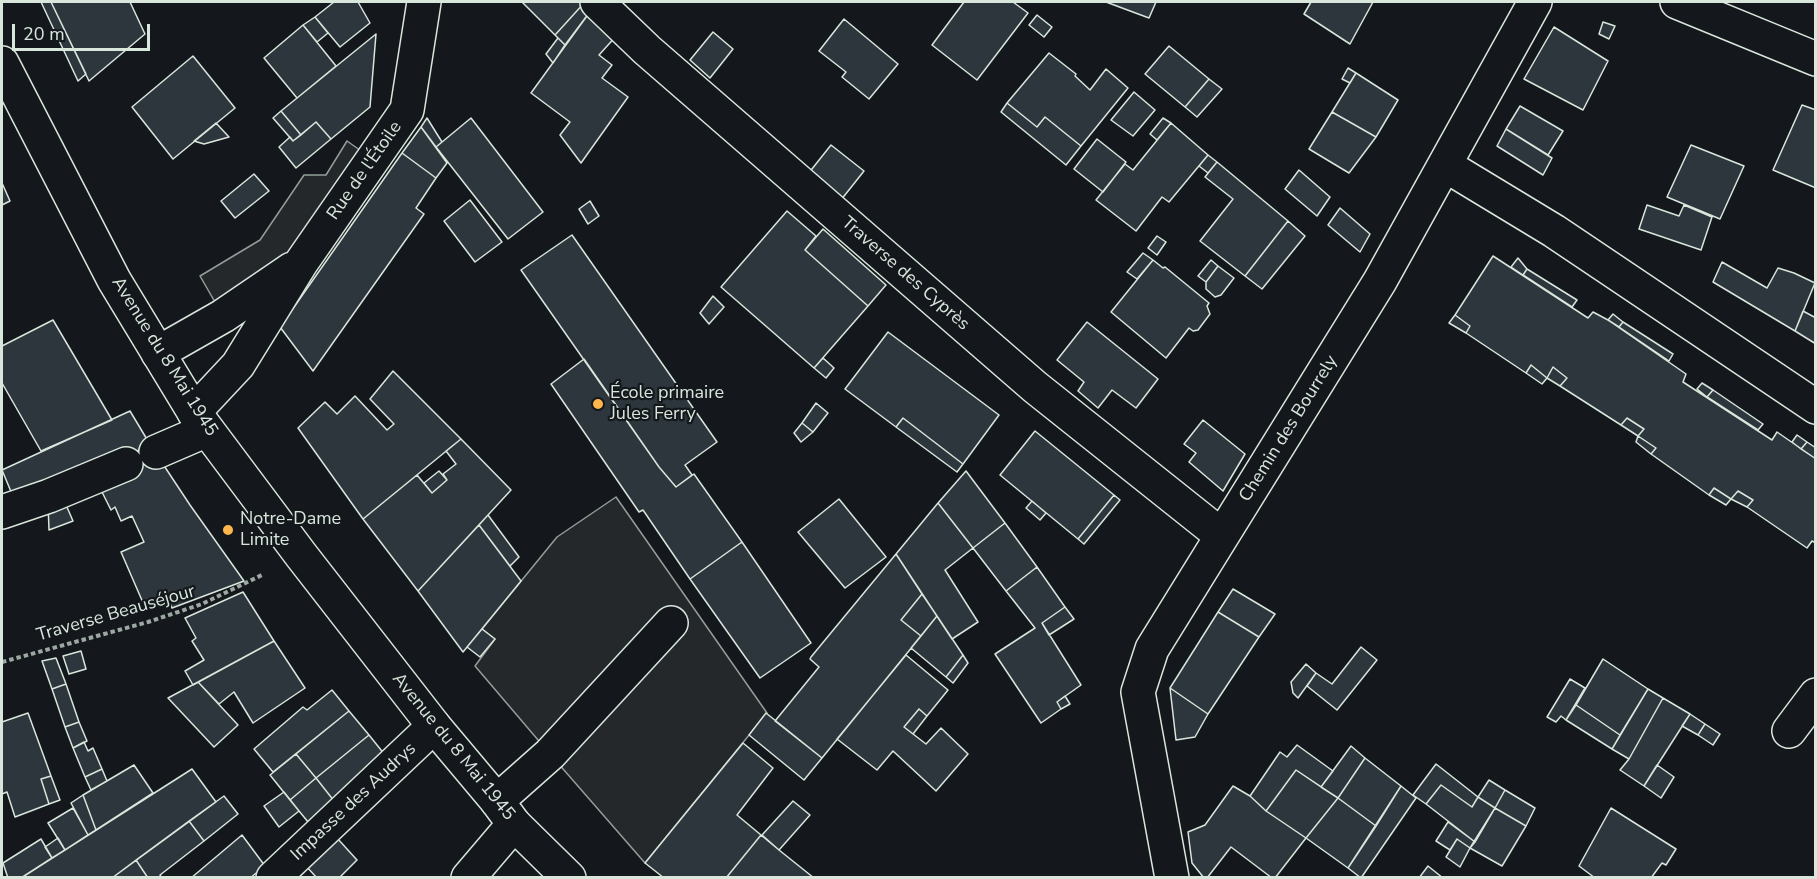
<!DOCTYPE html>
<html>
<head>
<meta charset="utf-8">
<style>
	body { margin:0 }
	#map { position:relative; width:1817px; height:879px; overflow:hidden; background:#14181c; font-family:"Nunito Sans",sans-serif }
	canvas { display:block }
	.frame { position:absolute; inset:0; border:3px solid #d8e6dc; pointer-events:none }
	.scale { position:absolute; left:12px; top:24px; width:138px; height:27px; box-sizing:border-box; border:3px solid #d8e6dc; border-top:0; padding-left:8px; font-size:18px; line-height:21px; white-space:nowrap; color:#d8e6dc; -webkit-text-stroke:4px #14181c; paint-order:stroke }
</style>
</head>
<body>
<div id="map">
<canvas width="1817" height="879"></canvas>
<div class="frame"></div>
<div class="scale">20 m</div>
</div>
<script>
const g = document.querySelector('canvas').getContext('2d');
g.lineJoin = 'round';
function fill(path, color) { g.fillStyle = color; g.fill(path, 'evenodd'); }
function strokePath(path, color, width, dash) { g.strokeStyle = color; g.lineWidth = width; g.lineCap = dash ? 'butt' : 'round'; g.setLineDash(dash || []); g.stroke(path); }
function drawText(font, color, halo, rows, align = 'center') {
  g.font = font + ' "Nunito Sans",sans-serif'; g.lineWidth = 4.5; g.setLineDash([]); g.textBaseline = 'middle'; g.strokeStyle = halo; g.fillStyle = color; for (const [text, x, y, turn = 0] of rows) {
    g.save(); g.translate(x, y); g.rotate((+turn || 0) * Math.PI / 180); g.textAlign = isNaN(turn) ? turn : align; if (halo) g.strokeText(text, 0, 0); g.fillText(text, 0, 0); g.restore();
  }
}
const parking = new Path2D(`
	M347 141 374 160 301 263 223 316 200 276 260 240 304 175H326Z
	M616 497 767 713 645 863 550 754 475 666 495 639 482 629 557 537Z`);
fill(parking, '#24282b');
strokePath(parking, '#939e99', 1.5);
const building = new Path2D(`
	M41 2H51L86 74 78 81Z
	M51 2H130L145 34 89 81Z
	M334 2H358L370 23 340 47 315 17Z
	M522 2H585L555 35Z
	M585 2 592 9 565 45 555 35Z
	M964 2H1013L1028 13 977 80 932 45Z
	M1106 2H1156L1149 18Z
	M1311 2H1373L1350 44 1304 14Z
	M592 9 618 34 599 55 612 65 602 78 628 97 581 163 560 135 570 122 531 93Z
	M1037 15 1052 27 1044 37 1029 25Z
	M315 17 328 33 317 42 303 25Z
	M844 19 898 64 869 99 842 77 846 72 819 51Z
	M1603 22 1615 26 1609 39 1599 34Z
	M303 25 336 66 297 98 264 58Z
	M1554 27 1608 61 1583 110 1524 79Z
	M713 32 733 49 710 78 690 60Z
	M376 34 370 107 331 139 316 122 301 135 281 111Z
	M558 38 565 45 553 63 546 54Z
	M1169 46 1209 79 1185 107 1145 74Z
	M1049 53 1076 74 1075 76 1090 90 1106 69 1128 88 1081 146 1045 117 1037 127 1007 103Z
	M193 56 235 108 173 159 132 107Z
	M1348 68 1356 73 1350 83 1342 79Z
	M1356 73 1398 100 1376 137 1332 112Z
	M1209 79 1222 89 1197 117 1185 107Z
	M1134 92 1155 110 1133 136 1111 120Z
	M1007 103 1037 127 1045 117 1081 146 1066 165 1001 112Z
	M1802 105 1816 110V188L1773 170Z
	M1520 106 1563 131 1548 155 1506 129Z
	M281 111 301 135 293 141 273 118Z
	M1332 112 1376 137 1349 173 1309 149Z
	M427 118 442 142 436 147 421 127Z
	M471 118 543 212 508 239 436 147Z
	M1163 118 1171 123 1157 140 1150 134Z
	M316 122 331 139 296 168 279 147 290 137 293 141Z
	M216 123 229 137 204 144 194 141Z
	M1171 123 1208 155 1169 202 1162 197 1136 231 1096 200 1125 164 1133 170Z
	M421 127 447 163 436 178 402 153Z
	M1506 129 1552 158 1543 175 1497 146Z
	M1097 139 1126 162 1103 192 1074 169Z
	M831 145 864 171 837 205 804 179Z
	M1691 145 1744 166 1720 219 1667 197Z
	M402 153 436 178 416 208 424 214 313 371 280 327Z
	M1208 155 1217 162 1208 173 1199 166Z
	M1217 162 1288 221 1245 276 1200 241 1233 199 1205 177Z
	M1299 170 1330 197 1317 216 1285 189Z
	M254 174 269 191 235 218 221 201Z
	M2 183 10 201 2 205Z
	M470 200 502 242 475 262 444 221Z
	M590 201 599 216 588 224 579 209Z
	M1647 205 1679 216 1684 205 1712 217 1701 250 1639 229Z
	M1340 208 1370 234 1360 252 1328 225Z
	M787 211 816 236 805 250 868 306 814 368 721 287Z
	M1288 221 1305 236 1262 289 1245 276Z
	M823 229 886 285 868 306 805 250Z
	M572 235 717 442 685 465 692 475 676 487 659 467 521 270Z
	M1157 236 1166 242 1157 255 1148 248Z
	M1143 253 1153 260 1137 279 1127 272Z
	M1493 256 1588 318 1593 312 1608 320 1686 374 1683 382 1772 440 1777 432 1816 459V543L1812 541 1807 548 1747 507 1753 500 1738 491 1731 499 1714 488 1709 495 1651 454 1656 448 1638 436 1644 429 1627 418 1621 425 1560 386 1567 378 1553 367 1547 378 1531 365 1526 373 1466 333 1470 326 1455 315Z
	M1518 258 1527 269 1523 275 1511 267Z
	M1153 260 1163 268 1165 267 1209 303 1207 306 1210 314 1198 330 1193 331 1189 328 1166 358 1111 312Z
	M1211 260 1218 266 1206 282 1198 276Z
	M1722 262 1767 288 1778 268 1794 273 1815 283 1795 331 1713 282Z
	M1218 266 1234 278 1221 295 1215 297 1206 289V282Z
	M1527 269 1577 300 1572 307 1523 275Z
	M713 296 724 307 709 324 700 313Z
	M1803 311 1816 318V344L1795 331Z
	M1613 314 1623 322 1619 327 1608 320Z
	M1455 315 1470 326 1466 333 1449 323Z
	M53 320 112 420 41 451 2 383V346Z
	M1087 322 1158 379 1136 408 1112 390 1098 408 1078 391 1084 382 1057 360Z
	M1623 322 1673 354 1669 361 1619 327Z
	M888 332 999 415 963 464 903 418 896 427 845 389Z
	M823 358 834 368 826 378 814 368Z
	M584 359 659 467 676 487 694 474 742 542 690 579 643 510 639 512 551 384Z
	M1531 365 1547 378 1542 384 1526 373Z
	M1553 367 1567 378 1560 386 1547 378Z
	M393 371 461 439 363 519 298 428 325 402 337 414 355 396 387 430 394 424 370 399Z
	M1702 383 1713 390 1707 397 1697 389Z
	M1713 390 1763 424 1758 430 1707 397Z
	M816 403 828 413 813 432 802 423Z
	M130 411 151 446 36 491 32 484 12 494 2 470Z
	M903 418 963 464 957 472 896 427Z
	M1627 418 1644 429 1638 436 1621 425Z
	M1203 420 1245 454 1223 491 1189 462 1196 453 1184 444Z
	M802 423 813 432 801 442 794 433Z
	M1035 431 1114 495 1078 539 1000 475Z
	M1797 435 1807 442 1801 449 1792 442Z
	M1638 436 1656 448 1651 454 1636 442Z
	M461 439 511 490 418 591 363 519 417 475 432 493 447 480 443 474 456 464 446 451Z
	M1807 442 1816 448V459L1801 449Z
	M151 446 190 505 244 581 172 608 167 595 144 605 121 552 144 542 132 516 121 521 115 507 111 510 98 484 122 456Z
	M439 471 447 480 432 493 424 483Z
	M966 471 1005 523 973 548 938 503Z
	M1714 488 1731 499 1726 505 1709 495Z
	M1738 491 1753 500 1747 507 1731 499Z
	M1114 495 1120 500 1084 544 1078 539Z
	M63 498 73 521 49 530 48 503Z
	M839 499 886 557 845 588 798 532Z
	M1032 501 1046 513 1040 520 1026 508Z
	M938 503 973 548 945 570 978 622 952 639 896 554Z
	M488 515 519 557 510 566 479 525Z
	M1005 523 1037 567 1006 591 973 548Z
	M479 525 521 581 463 652 418 591Z
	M742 542 811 643 760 678 690 579Z
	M896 554 922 594 901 620 921 636 822 758 775 721 819 667 810 659 811 657Z
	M1037 567 1065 607 1042 623 1081 685 1057 702 1061 709 1041 723 995 654 1035 628 1006 591Z
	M1233 589 1275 614 1259 637 1218 612Z
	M243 592 274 641 193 685 185 671 204 660 192 641 196 638 185 618Z
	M922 594 937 616 921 636 901 620Z
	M1065 607 1074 619 1049 635 1042 623Z
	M1218 612 1259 637 1208 714 1170 688Z
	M937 616 963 655 946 677 911 648Z
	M482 629 495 639 480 657 467 647Z
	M274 641 305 688 253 723 234 692 219 704 198 682Z
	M1361 647 1377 660 1337 710 1307 686 1316 673 1332 684Z
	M81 651 86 669 69 674 63 656Z
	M906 655 948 690 927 716 919 709 904 727 926 744 941 728 968 754 936 791 893 751 877 770 837 739Z
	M963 655 968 663 953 683 946 677Z
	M56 658 66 684 52 689 42 661Z
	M1603 659 1648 689 1620 735 1576 705Z
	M1306 664 1316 673 1298 698 1293 693 1291 682Z
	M1570 679 1585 688 1566 720 1561 716 1556 722 1547 717Z
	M198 682 238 725 214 747 168 698Z
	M66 684 79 722 65 727 52 689Z
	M1170 688 1208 714 1195 737 1176 740Z
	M1648 689 1663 698 1629 759 1612 749Z
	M332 690 349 711 273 772 254 749 303 707 307 710Z
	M1065 696 1070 704 1061 709 1057 702Z
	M1663 698 1690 714 1644 786 1620 770 1629 759Z
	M1576 705 1620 735 1612 749 1566 720Z
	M919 709 927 716 913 734 904 727Z
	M349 711 369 735 316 778 296 754Z
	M28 713 51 776 41 779 49 804 15 817 7 792 2 794V722Z
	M766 713 822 758 804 780 749 735Z
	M1690 714 1705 724 1698 735 1682 726Z
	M79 722 87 741 73 748 65 727Z
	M1705 724 1720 734 1713 745 1698 735Z
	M369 735 389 760 338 806 316 778Z
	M84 742 88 751 93 748 102 769 85 777 73 748Z
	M743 743 773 768 737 815 761 835 726 878H664L645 863Z
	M1297 745 1333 771 1321 787 1296 770 1266 811 1250 796 1280 752 1287 757Z
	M1351 746 1365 758 1338 798 1321 787Z
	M296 754 316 778 290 800 270 775Z
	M1365 758 1401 786 1376 826 1338 798Z
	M1436 764 1478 797 1472 807 1441 785 1426 804 1413 795Z
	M134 765 153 793 96 830 83 795Z
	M1657 765 1674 777 1661 798 1644 786Z
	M102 769 107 781 91 790 85 777Z
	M192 769 216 802 112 878H21Z
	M1296 770 1338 798 1306 838 1266 811Z
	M51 776 60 800 49 804 41 779Z
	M316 778 338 806 313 828 290 800Z
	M1489 780 1505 790 1495 808 1478 797Z
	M1441 785 1472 807 1478 797 1495 808 1475 842 1426 804Z
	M1233 786 1250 796 1266 811 1306 838 1275 878H1272L1231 847 1207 878H1204L1192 863 1188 832 1205 825Z
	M1401 786 1416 798 1361 878 1348 868Z
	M1505 790 1535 808 1526 826 1495 808Z
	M284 792 299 811 279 827 264 806Z
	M83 795 96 830 88 835 71 803Z
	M224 796 238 814 204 841 189 821Z
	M1338 798 1376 826 1348 868 1306 838Z
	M793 801 810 815 779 850 762 835Z
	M73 808 88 835 65 850 48 823Z
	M1495 808 1526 826 1502 866 1470 848Z
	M1611 808 1676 849 1666 865 1662 863 1651 878H1595L1579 866Z
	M189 821 204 841 160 875 162 878H148L136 860Z
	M1448 822 1475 842 1470 848 1457 839 1450 850 1436 841Z
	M242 835 265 866 250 878H191Z
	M761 835 779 850 814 878H726Z
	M58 838 65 850 52 858 45 847Z
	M337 838 357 860 339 878H317L306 866Z
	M41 839 52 858 21 878H8L3 863Z
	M1457 839 1470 848 1460 867 1446 857Z
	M136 860 148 878H112Z
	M1428 866 1443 878H1419Z`);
fill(building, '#2c363c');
strokePath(building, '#d8e6dc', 1.5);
const minor = new Path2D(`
	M597 2 647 50 1035 387 1222 536
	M1677 2 1816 59
	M1445 165 1554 231 1816 407
	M158 353 223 316 292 269
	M194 412 238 365 301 263 407 110 424 2
	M156 452 207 430
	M2 512 49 496 126 464
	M1789 731 1816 695
	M497 801 550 754 671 623
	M273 878 434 726
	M468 878 514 824
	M1172 878 1138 692 1152 649 1380 281 1535 2`);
const major = new Path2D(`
	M2 63 114 280 194 412 301 555 434 726 497 801 514 824 569 878`);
strokePath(minor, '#d8e6dc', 36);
strokePath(major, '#d8e6dc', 36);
strokePath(new Path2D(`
	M2 662 148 622 202 604 264 574`), '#9da8a2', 4, [4.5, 3]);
strokePath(minor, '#14181c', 33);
strokePath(major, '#14181c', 33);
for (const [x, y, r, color] of [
	[598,404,6,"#ffb74d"],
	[228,530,6,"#ffb74d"]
]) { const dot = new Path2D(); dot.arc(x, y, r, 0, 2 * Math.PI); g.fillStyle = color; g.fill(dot); strokePath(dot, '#14181c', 2); }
drawText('18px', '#d8e6dc', '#14181c', [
	["Rue de l'Étoile",365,171,-55],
	["Traverse des Cyprès",905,274,41],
	["Avenue du 8 Mai 1945",164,357,58],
	["Chemin des Bourrely",1289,429,-58],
	["Traverse Beauséjour",116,614,-16],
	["Avenue du 8 Mai 1945",453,747,51],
	["Impasse des Audrys",354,802,-43]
]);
drawText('18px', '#d8e6dc', '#14181c', [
	["École primaire",610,394],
	["Jules Ferry",610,415],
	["Notre-Dame",240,520],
	["Limite",240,541]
], 'left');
</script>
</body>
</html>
